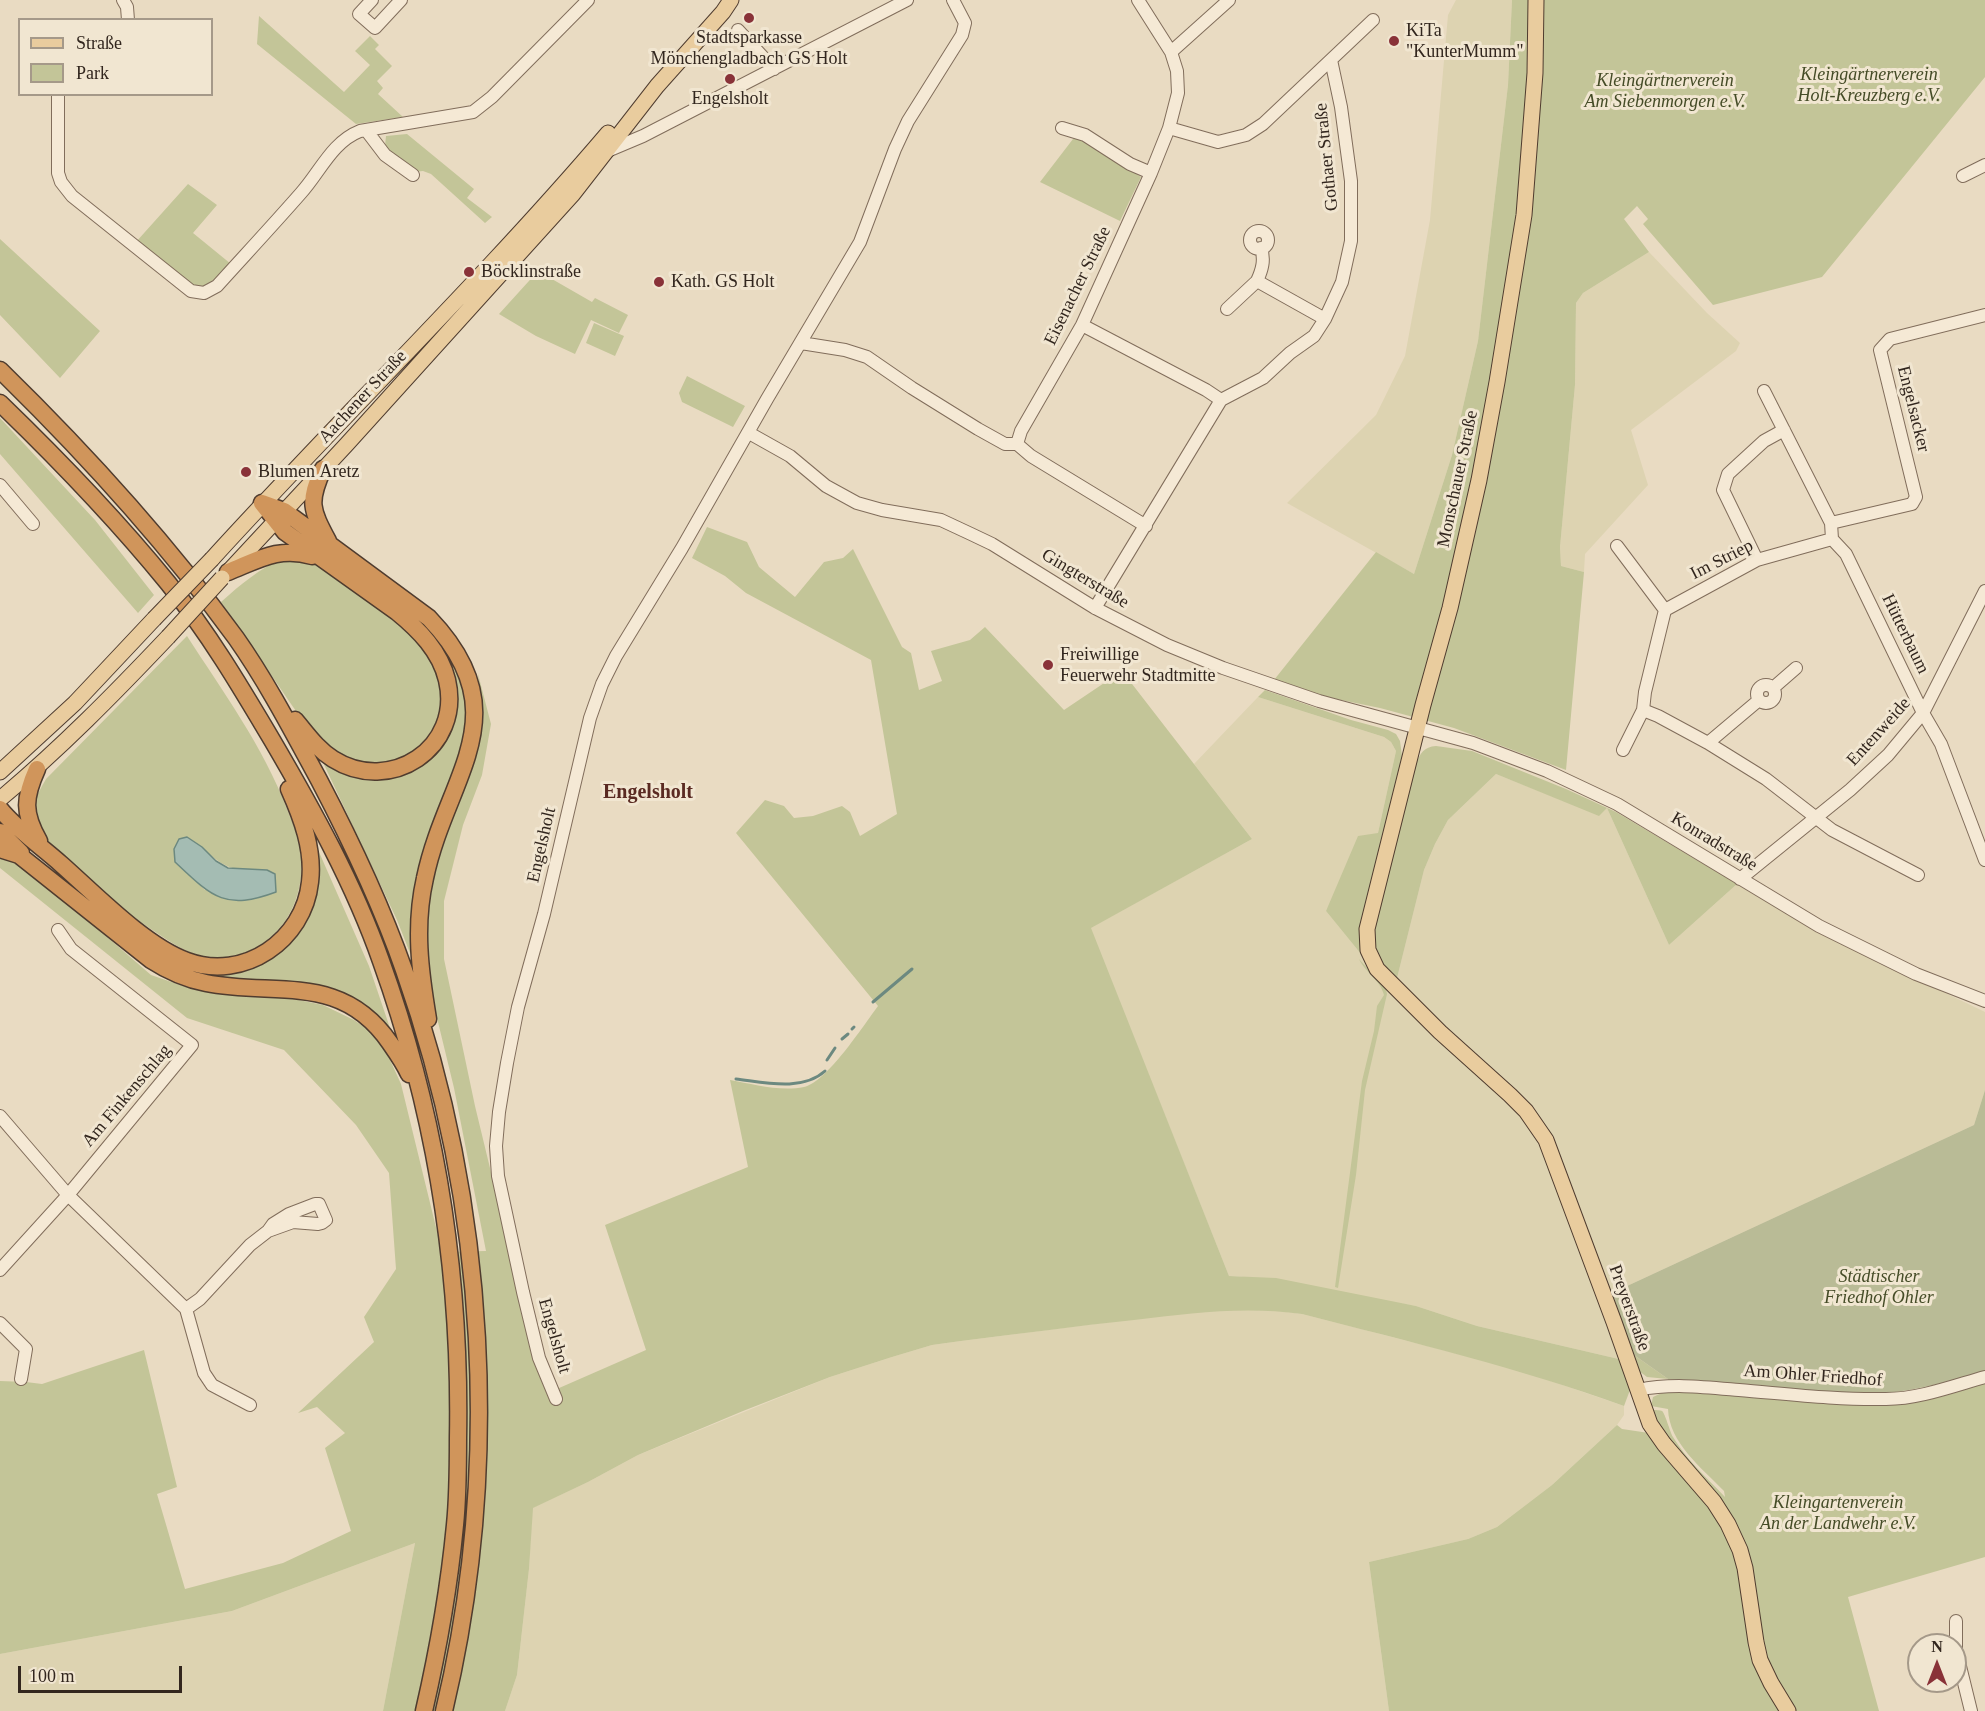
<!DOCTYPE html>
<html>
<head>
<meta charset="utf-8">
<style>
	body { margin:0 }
	#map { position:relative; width:1985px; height:1711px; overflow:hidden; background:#e9dbc2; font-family:"Times New Roman",serif }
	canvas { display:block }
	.legend { position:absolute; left:18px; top:18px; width:195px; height:78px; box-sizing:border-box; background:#f1e6d1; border:2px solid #a59989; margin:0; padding:8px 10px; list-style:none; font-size:18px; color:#32261e }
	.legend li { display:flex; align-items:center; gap:12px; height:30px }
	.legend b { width:30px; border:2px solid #a59989 }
	.north { position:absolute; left:1907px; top:1633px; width:60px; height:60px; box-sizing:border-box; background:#f1e6d1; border:2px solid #a59989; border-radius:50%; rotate:0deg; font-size:16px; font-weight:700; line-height:24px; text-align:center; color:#32261e }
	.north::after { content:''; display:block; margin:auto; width:21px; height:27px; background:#893238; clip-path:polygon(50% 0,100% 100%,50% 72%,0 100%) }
	.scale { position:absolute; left:18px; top:1666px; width:164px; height:27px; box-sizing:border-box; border:3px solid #32261e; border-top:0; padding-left:8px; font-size:18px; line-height:21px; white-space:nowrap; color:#32261e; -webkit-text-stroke:4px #f1e6d1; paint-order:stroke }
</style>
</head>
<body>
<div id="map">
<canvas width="1985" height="1711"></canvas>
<ul class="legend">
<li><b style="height:8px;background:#e9cc9e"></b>Straße</li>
<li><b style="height:16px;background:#c3c598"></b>Park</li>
</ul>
<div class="north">N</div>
<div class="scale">100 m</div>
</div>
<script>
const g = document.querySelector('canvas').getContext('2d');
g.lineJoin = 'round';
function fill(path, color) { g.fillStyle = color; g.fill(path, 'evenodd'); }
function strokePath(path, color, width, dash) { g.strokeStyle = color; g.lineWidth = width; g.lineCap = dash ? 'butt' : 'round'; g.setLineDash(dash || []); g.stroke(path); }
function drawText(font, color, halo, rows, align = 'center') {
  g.font = font + ' "Times New Roman",serif'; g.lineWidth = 6; g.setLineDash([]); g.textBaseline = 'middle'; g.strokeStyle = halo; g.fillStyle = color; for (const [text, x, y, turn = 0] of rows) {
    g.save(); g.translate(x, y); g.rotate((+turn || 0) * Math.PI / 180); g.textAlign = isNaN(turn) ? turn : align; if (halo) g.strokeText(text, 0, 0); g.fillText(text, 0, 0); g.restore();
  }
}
fill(new Path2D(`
	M1456 0H1512L1508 85 1478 341 1452 455 1414 574 1287 503 1376 415 1405 356 1430 220 1448 15Z
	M1649 252 1707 313 1740 343 1736 351 1631 430 1648 485 1585 554 1584 572 1561 566 1560 547 1575 385 1576 303 1583 293Z
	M1258 697 1384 737 1391 742 1396 751 1378 833 1326 911 1361 954 1370 970 1386 989 1396 982 1424 870 1435 844 1448 820 1496 774 1599 815 1607 808 1669 945 1737 884 1808 927 1985 1012V1090L1974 1125 1612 1293 1599 1295 1623 1360 1477 1326 1416 1306 1238 1276H1229L1090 928 1252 839 1194 764Z
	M1235 1309 1278 1311 1302 1314 1486 1361 1539 1377 1624 1406V1415L1617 1425 1552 1485 1497 1527 1468 1539 1369 1562 1389 1711H505L517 1675 529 1569 532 1508 588 1482 638 1455 830 1377 892 1357 932 1345 961 1341 1189 1312Z
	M415 1543 383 1711H0V1654L232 1611Z`), '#ddd3b1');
fill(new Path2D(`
	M1512 0H1985V77L1822 277 1713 305 1643 224 1648 219 1637 206 1624 219 1649 252 1583 293 1576 303 1575 385 1560 547 1561 566 1584 572 1566 770 1454 728 1380 708 1312 694 1274 680 1376 552 1414 574 1452 455 1478 341 1508 85Z
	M259 16 344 92 370 65 355 51 370 36 379 45 375 49 392 66 377 81 383 88 378 94 403 117 356 124 257 44Z
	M407 134 474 189 467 198 492 217 485 223 431 174 423 171 414 172 385 146 386 136Z
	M1082 137 1141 177 1120 221 1040 182 1073 139Z
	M188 184 217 205 193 233 231 264 209 286 196 288 136 242Z
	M0 239 100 331 60 378 0 315Z
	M538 271 592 302 595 298 628 315 619 333 591 320 575 354 536 336 499 314Z
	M594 323 624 336 615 356 586 343Z
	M687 376 745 406 733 427 682 402 679 393Z
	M0 418 95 520 154 595 138 613 0 454Z
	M707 527 747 542 759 567 795 597 824 562 843 558 853 549 902 647 911 653 919 690 942 681 931 651 970 640 985 627 1064 710 1122 671 1252 839 1091 928 1229 1276 1276 1278 1416 1306 1477 1326 1623 1360 1630 1390 1624 1406C1519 1368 1411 1342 1302 1314 1244 1306 1192 1313 1134 1320 1076 1326 1019 1334 961 1341L932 1345 892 1357 830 1377 743 1411 638 1455 588 1482 533 1508 529 1569 517 1675 505 1711H383L415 1543 232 1611 0 1654V1381L26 1382 42 1384 144 1350 177 1487 157 1494 185 1589 283 1563 351 1531 325 1448 345 1433 317 1407 298 1413 374 1342 364 1317 396 1269 389 1173 356 1125 284 1050 187 1018 0 868V854L13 858 61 897 151 975 189 988 206 992 289 998 323 1005 354 1020 373 1033 386 1051 401 1084 442 1252 486 1251 454 1088 430 989 425 943 426 911 434 863 480 704 478 674 491 724 482 775 463 825 444 901V959L475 1106 539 1371 550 1392 646 1350 605 1225 748 1167 730 1080C753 1084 780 1092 804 1087 827 1082 863 1026 878 1006L736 833 765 800 784 806 794 818 813 816 842 806 850 812 860 836 897 814 871 660 746 593 725 576 692 558Z
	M284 558C293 560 307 559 315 564 332 572 348 587 364 598 392 618 422 639 436 672 456 720 414 771 363 763 351 761 337 753 327 745 307 730 292 705 278 685 259 657 240 630 221 602 240 585 260 568 284 558Z
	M397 605 420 617 453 656 467 697 466 729 457 768 420 867 415 891 412 954 410 953 397 920 320 756 350 772 430 756 450 677Z
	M187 636C223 692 263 746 287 809 293 823 300 841 301 856 304 885 294 916 273 935 252 955 226 961 198 955 168 949 46 853 36 826 29 807 37 795 46 779ZM202 847C225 870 235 871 267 870L205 890 176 862 174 849Z
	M1265 690 1351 720 1388 730 1396 734 1400 741 1402 756 1376 861 1362 943 1361 954 1326 911 1358 836 1378 833 1396 751 1391 742 1384 737 1258 697Z
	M1436 746 1472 751 1566 789 1616 812 1737 884 1669 945 1607 808 1599 816 1496 774 1448 820 1435 844 1424 870 1396 982 1377 959 1372 937 1383 886 1416 764C1420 753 1424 747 1436 746Z
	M312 836 369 966 390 1028 365 1004 326 987 286 981 224 979 184 971 72 888 76 884 197 968 290 942Z
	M1359 959 1386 989 1387 994 1365 1090 1356 1175 1338 1288 1335 1287 1362 1081 1374 1031 1377 1006 1384 995C1381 981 1365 972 1359 959Z
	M1612 1293 1634 1355 1668 1379 1783 1388 1905 1392 1985 1372V1557L1848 1597 1879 1711H1793L1765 1657 1748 1560 1654 1421 1653 1410C1654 1410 1661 1410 1662 1411 1665 1413 1670 1432 1673 1437 1686 1459 1707 1478 1725 1497L1724 1491C1702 1468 1669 1443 1668 1409L1651 1406 1653 1397 1668 1390V1379L1647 1377 1639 1371 1608 1294Z
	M1617 1425 1622 1429 1649 1433 1714 1513 1732 1548 1781 1711H1389L1369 1562 1468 1539 1497 1527 1552 1485Z`), '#c3c598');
fill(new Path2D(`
	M1985 1090V1372C1941 1383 1899 1396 1853 1394L1668 1379 1634 1355 1612 1293 1974 1125Z`), '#b9bb96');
const water = new Path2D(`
	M187 837 202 847 216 861 228 868 267 870 275 874 276 892C225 911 212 897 175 862L174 849 179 839Z`);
fill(water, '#a4bcb3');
strokePath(water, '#6c8980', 1.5);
strokePath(new Path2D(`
	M873 1002 912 969
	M852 1029 854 1027
	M842 1039 848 1034
	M827 1060 835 1048
	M736 1079C763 1082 802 1092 825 1071`), '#6c8980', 3);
const minor = new Path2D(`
	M123 0 127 7 128 20
	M372 0 359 14 375 28 401 0
	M1138 0 1171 52 1177 71 1178 93 1169 128 1151 173 1082 325 1021 431 1017 444 1031 456 1146 526
	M738 30 774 69
	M1171 52 1229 0
	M58 94V173L61 182 72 196 191 291 204 293 217 286C245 255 273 225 301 193 320 172 332 142 360 131L473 112 492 97 588 0
	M1062 128 1085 135 1130 164 1151 173
	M1169 128 1218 142 1246 135 1263 124 1373 20
	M366 130 385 155 413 175
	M605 152 643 136 907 0
	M1963 176 1985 165
	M1250 240a9 9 0 1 1 18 0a9 9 0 1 1-18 0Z
	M1261 248C1265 260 1262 270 1257 281L1325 319
	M1227 309 1257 281
	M1082 325 1206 390 1221 400 1095 608
	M801 343 845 350 867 357 912 388 978 429 1005 444H1017
	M1764 391 1831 523 1832 539 1846 554 1923 713 1941 744 1985 860
	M1221 400 1263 378 1290 353 1314 336 1325 319 1342 282 1351 241V181L1341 107 1331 60
	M749 433 790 456 826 486 857 503 882 510 941 520 971 534 992 544 1095 608 1167 645 1223 668 1319 701 1473 743 1547 771 1617 804 1819 926 1916 974 1985 1001
	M0 485 33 524
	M1831 523 1912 504 1916 497 1880 350 1890 339 1985 315
	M1832 539 1757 560 1665 610 1645 692 1643 710 1658 716 1708 743 1766 779 1832 830 1918 875
	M1617 546 1665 610
	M1757 560 1723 490 1728 474 1764 441 1784 430
	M1757 694a9 9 0 1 1 18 0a9 9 0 1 1-18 0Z
	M1773 688 1796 668
	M1708 743 1759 700
	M1623 750 1643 710
	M1740 879 1850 790 1888 755 1923 713 1985 591
	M0 1116 68 1195 186 1309 204 1373 212 1385 250 1405
	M0 1270 68 1195 192 1045 71 949 58 930
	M186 1309 200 1299 250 1245 268 1231 273 1224 289 1214 315 1204H319L326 1220 322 1223 318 1224 293 1222 268 1231
	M0 1323 26 1349 21 1379
	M1638 1390C1671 1383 1705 1387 1739 1390 1788 1394 1837 1400 1886 1399 1919 1399 1953 1386 1985 1377
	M556 1399 539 1358 523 1292 498 1176 496 1146 499 1112 507 1063 518 1007 544 914 590 718 602 684 616 656 682 548 767 399 860 242 895 149 908 121 962 35 965 23 953 0
	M1956 1621V1650L1971 1711`);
const major = new Path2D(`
	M1536 0 1535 73 1524 215 1497 382 1479 480 1450 608 1423 705 1367 929 1368 950 1377 969 1440 1032 1510 1095 1526 1111 1546 1140 1614 1322 1650 1424 1664 1444 1714 1502 1728 1524 1740 1550 1745 1568 1756 1642 1760 1660 1771 1683 1788 1711
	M212 559C342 416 482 281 608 133
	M228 572 347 444 573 194 657 86 723 12 731 0
	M0 772 75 703 154 619
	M0 799C60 749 114 694 168 637`);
const highway = new Path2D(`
	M0 370C85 453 166 542 236 638 267 682 293 732 319 780 351 841 381 904 404 970 487 1205 502 1468 444 1711
	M0 403C59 460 116 519 168 583 208 632 240 686 272 740 313 810 354 884 381 961 436 1114 461 1276 458 1438 458 1467 458 1496 455 1525 449 1588 438 1650 424 1711
	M323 469C308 502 311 509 328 541
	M262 503 284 511 429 618C522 715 446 776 425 878 414 926 420 971 428 1019
	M262 503 285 532 397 612C419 630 440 651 447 680 463 748 390 795 333 759 317 749 307 734 295 720
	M228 572C258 560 279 546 312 556
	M37 769C24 798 23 813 39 841
	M0 809C17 830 41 846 61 864 95 894 145 946 187 961 244 982 304 940 310 882 314 850 302 818 289 789
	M0 832 21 853
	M0 849 19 855 151 960C168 971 186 979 206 983 277 997 341 972 390 1043 397 1053 404 1063 409 1074`);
strokePath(minor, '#816d5b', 14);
strokePath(major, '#4f3c2f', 17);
strokePath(highway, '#4f3c2f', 19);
strokePath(minor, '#f5e9d5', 12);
strokePath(major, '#e9cc9e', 15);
strokePath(highway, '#d0955b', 16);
const majorBridge = new Path2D(`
	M154 619 212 559
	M168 637 222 578`);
strokePath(majorBridge, '#4f3c2f', 17, []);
strokePath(majorBridge, '#e9cc9e', 15);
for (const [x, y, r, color] of [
	[749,18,6,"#893238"],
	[1394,41,6,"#893238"],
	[730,79,6,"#893238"],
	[469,272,6,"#893238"],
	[659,282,6,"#893238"],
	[246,472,6,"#893238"],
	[1048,665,6,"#893238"]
]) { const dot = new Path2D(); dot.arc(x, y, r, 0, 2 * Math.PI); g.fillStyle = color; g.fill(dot); strokePath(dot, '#f1e6d1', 2); }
drawText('18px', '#32261e', '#f1e6d1', [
	["KiTa",1406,31],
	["\"KunterMumm\"",1406,52],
	["Stadtsparkasse",749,38,"center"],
	["Mönchengladbach GS Holt",749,59,"center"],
	["Engelsholt",730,99,"center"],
	["Böcklinstraße",481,272],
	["Kath. GS Holt",671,282],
	["Blumen Aretz",258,472],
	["Freiwillige",1060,655],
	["Feuerwehr Stadtmitte",1060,676]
], 'left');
drawText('italic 18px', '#454c27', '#f1e6d1', [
	["Kleingärtnerverein",1869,75],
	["Holt-Kreuzberg e.V.",1869,96],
	["Kleingärtnerverein",1665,81],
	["Am Siebenmorgen e.V.",1665,102],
	["Städtischer",1879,1277],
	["Friedhof Ohler",1879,1298],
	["Kleingartenverein",1838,1503],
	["An der Landwehr e.V.",1838,1524]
]);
drawText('18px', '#32261e', '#f1e6d1', [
	["Gothaer Straße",1327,157,-96],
	["Eisenacher Straße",1078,286,-64],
	["Aachener Straße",363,397,-47],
	["Engelsacker",1913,409,76],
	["Monschauer Straße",1458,479,-78],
	["Im Striep",1722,560,-27],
	["Gingterstraße",1085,579,31],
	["Hütterbaum",1905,634,64],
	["Entenweide",1879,732,-48],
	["Konradstraße",1714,842,31],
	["Engelsholt",542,845,-77],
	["Am Finkenschlag",127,1096,-50],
	["Preyerstraße",1629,1308,70],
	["Engelsholt",554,1336,74],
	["Am Ohler Friedhof",1813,1376,4]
]);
drawText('bold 20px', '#5a2a22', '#f1e6d1', [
	["Engelsholt",648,793]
]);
</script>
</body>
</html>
